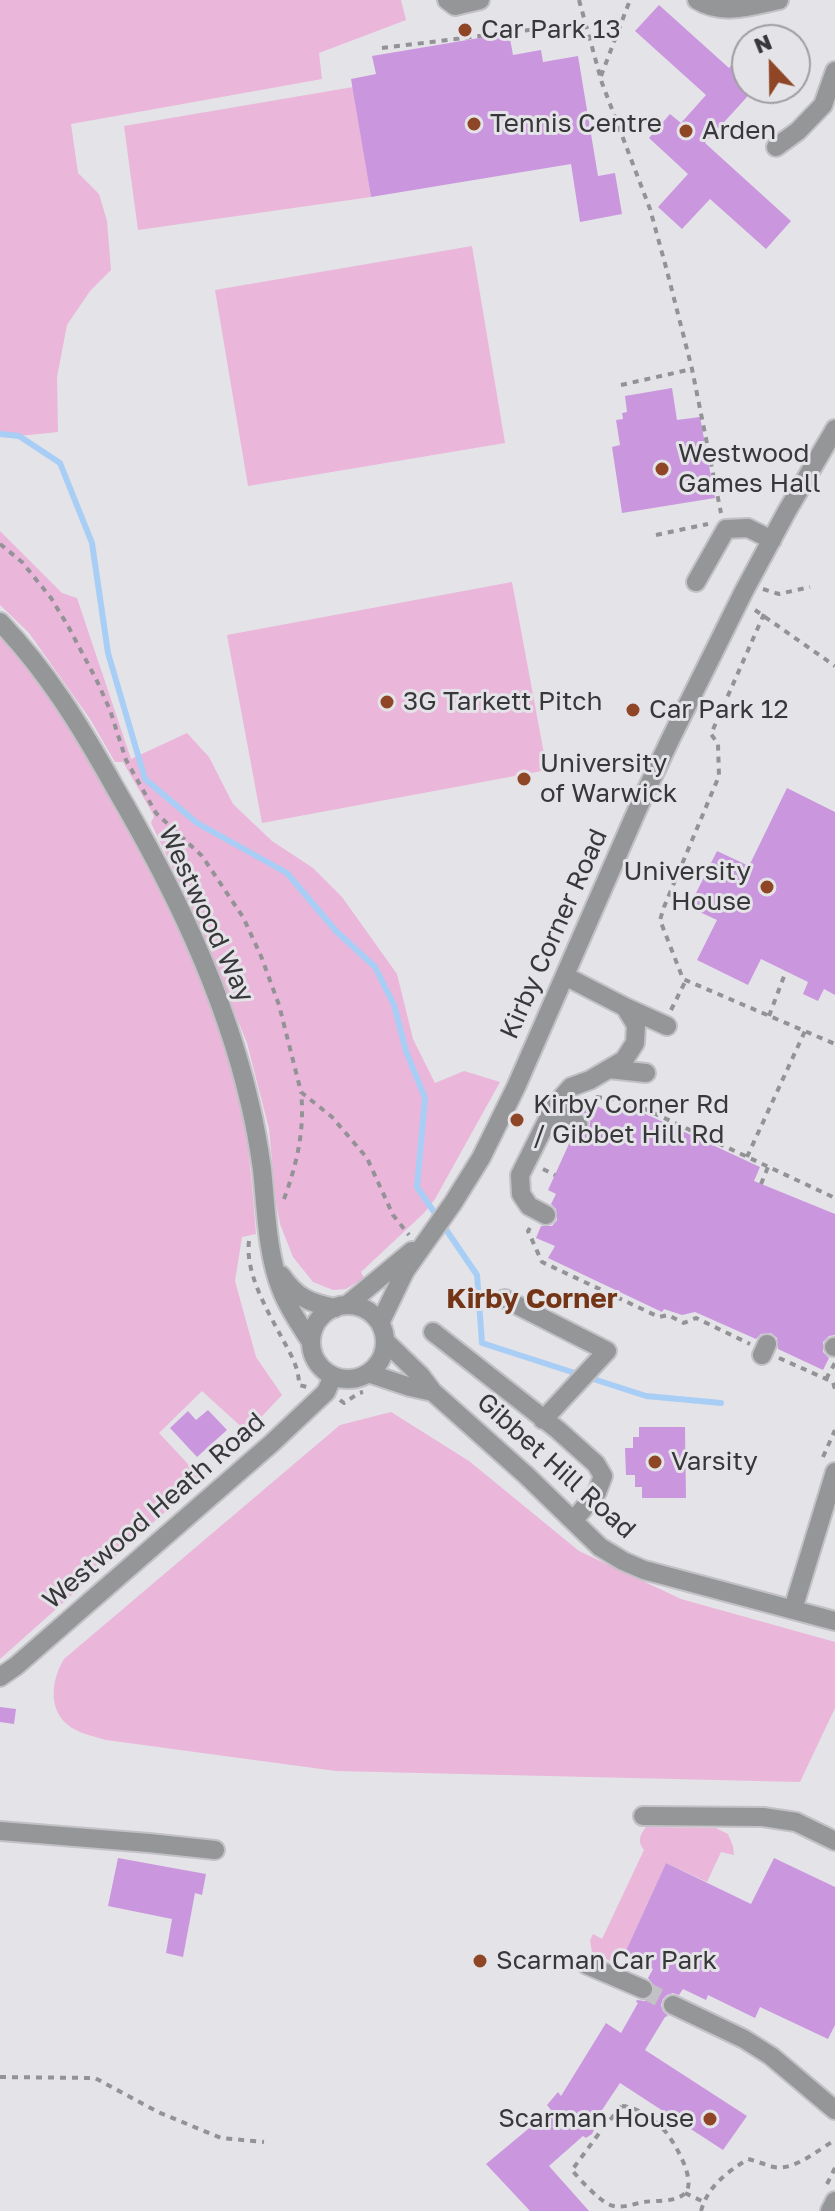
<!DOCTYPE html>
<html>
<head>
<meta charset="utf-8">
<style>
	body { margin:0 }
	#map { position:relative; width:835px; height:2211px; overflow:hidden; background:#e4e3e8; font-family:"Golos Text",sans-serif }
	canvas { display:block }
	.north { position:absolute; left:731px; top:24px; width:80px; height:80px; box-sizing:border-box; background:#e4e3e8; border:2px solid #9f9ea2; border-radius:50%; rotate:338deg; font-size:22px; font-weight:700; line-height:32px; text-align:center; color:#383739 }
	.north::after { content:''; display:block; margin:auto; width:28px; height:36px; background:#8e4626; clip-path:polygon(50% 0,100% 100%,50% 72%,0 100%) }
</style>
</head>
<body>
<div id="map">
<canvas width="835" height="2211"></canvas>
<div class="north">N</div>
</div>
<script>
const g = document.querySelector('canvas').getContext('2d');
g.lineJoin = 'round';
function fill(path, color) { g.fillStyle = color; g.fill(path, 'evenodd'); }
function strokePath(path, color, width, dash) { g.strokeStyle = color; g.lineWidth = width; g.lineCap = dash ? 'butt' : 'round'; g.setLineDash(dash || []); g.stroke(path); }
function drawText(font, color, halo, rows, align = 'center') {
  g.font = font + ' "Golos Text",sans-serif'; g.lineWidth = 6; g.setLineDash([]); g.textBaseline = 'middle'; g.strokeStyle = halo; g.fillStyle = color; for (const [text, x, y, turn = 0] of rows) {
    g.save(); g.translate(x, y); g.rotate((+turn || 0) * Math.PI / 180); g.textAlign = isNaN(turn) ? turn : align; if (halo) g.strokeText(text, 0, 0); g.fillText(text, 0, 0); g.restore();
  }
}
fill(new Path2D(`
	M0 0H401L406 20 319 53 322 79 71 124 78 173 99 194 107 221 111 270 90 291 67 325 57 377 58 432 19 436 0 434Z
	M353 87 371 197 138 230 124 126Z
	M472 246 505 443 248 486 215 290Z
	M0 531 62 593 77 598 131 759 187 733 209 757 233 804 272 841 313 868 342 897 397 974 413 1039 435 1083 464 1071 500 1082 435 1199 424 1213 361 1272 364 1278 346 1289 333 1290 313 1282 293 1257 280 1224 276 1203 269 1129 247 1043 191 907 151 823 154 816 123 762H115L90 719 29 633 0 605Z
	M512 582 547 770 262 823 227 635Z
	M0 635C12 649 24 662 35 677 67 719 94 770 120 817 166 900 208 986 234 1078 248 1128 252 1181 256 1234L242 1237 235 1281 256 1357 282 1395 247 1432 202 1391 159 1433 202 1479 0 1659Z
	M391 1412 469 1461 579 1551 681 1599 835 1642V1708L800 1782 336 1771 106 1740C97 1737 85 1735 76 1730 47 1716 50 1682 64 1659L340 1425Z
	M646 1827 716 1828 728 1834 733 1846 734 1855 721 1852 707 1882 666 1863 624 1955 621 1954 616 1964 592 1952 590 1940 593 1934 602 1939 644 1850C637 1842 640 1834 646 1827Z`), '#eab6da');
strokePath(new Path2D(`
	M0 434 19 436 60 463 92 543 108 653 145 779 197 823 287 873 336 931 375 967 394 1005 406 1051 425 1098 417 1187 477 1275 482 1343 646 1396 721 1403`), '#a9cef6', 6);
fill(new Path2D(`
	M659 5 729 68 747 48V97L705 143 791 221 766 249 710 199 682 229 658 207 688 174 649 138 670 114 681 123 706 95 635 31Z
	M509 33 513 55 541 50 543 62 578 56 598 176 615 173 622 214 580 222 571 164 371 197 351 79 376 74 372 56Z
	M672 388 677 420 700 417 715 498 622 513 612 447 620 445 616 420 623 419 622 413 627 412 625 396Z
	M787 788 835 812V995L824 989 818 1001 803 994 808 982 761 959 748 985 697 960 717 920 689 907 717 851 749 866Z
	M588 1102 614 1114 620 1102 760 1167 754 1181 835 1214V1335L829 1336 823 1342V1352L829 1358 823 1370 778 1349 777 1338 771 1333 761 1334 756 1339 695 1312 682 1315 664 1309 662 1312 548 1258 555 1246 536 1238 541 1226H552L557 1220 556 1209 551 1204 556 1194 548 1190 573 1135 580 1136 589 1129 590 1122 583 1113Z
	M208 1410 227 1430 197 1457 170 1428 188 1411 196 1420Z
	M639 1427H685L686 1498H642V1487H635V1475H626L625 1448H633V1437H639Z
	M0 1707 16 1709 14 1724 0 1722Z
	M118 1858 206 1874 202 1895 195 1893 183 1957 166 1953 172 1919 108 1906Z
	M774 1858 835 1887V2025L828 2039 760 2007 755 2018 708 1995 706 2000 683 1989 679 1995 673 1993 667 1995 663 1999 661 2005 663 2011 668 2016 665 2017 645 2050 747 2116 723 2150 620 2083 594 2122 597 2124 592 2134 586 2138 583 2136 549 2166 589 2211H530L486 2164 551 2110 547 2105 558 2092 561 2096 606 2023 621 2033 638 2003 636 2002 637 2000 645 2001 654 1994 655 1987 648 1978 653 1969 624 1955 666 1863 751 1904Z`), '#ca97de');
strokePath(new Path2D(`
	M643 1989 673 2005`), '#c2c1c5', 18, [18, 9]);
const minor = new Path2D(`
	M447 0 455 6 480 0
	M697 0C723 16 751 6 779 0
	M776 147 798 131 823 105 835 71
	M696 582 726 529 748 528 772 540
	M0 622C47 671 81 727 114 786 172 885 224 991 250 1104 255 1125 259 1148 262 1169 266 1207 267 1254 281 1289 288 1308 300 1325 311 1342
	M625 1007 667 1026
	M609 1069 646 1073
	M555 1105 562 1117 578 1124
	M546 1215 529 1206 521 1194 520 1175 555 1105 571 1087 590 1080 624 1060 635 1043 636 1025 625 1007 565 976
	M281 1275C296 1297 309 1303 335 1308
	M505 1299 607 1351 543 1420
	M347 1305 412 1251
	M311 1342a37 37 0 1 1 74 0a37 37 0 1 1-74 0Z
	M380 1323 405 1271 453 1203 481 1158 516 1087 638 808 670 740 744 591 787 511 835 429
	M433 1332 558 1430 596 1464 603 1476 597 1492 574 1520
	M385 1341 421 1376 433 1392 527 1476 600 1547 623 1561 644 1570 835 1621
	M834 1347H835
	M762 1355 767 1344
	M368 1373 410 1387 433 1392
	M793 1609 835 1472
	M0 1677 16 1666 272 1443 326 1392 333 1376
	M643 1816 763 1817 796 1822 835 1841
	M0 1831 149 1843 215 1850
	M587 1965 643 1989
	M673 2005 744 2039 771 2056 835 2110
	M830 2211 835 2201`);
strokePath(minor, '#c2c1c5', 22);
strokePath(new Path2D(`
	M579 0 602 83 650 209 667 271 692 369 721 513
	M382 48 586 23
	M601 76 630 0
	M621 385 692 369
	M656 535 708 524
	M0 544 22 562 51 598 68 626 97 681 110 710 126 760 156 813 202 856 243 917 261 956 279 1005 301 1092 332 1117 367 1158 393 1215 409 1235
	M763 589 779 594 810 587
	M755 610 835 666
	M764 614 711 734 718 744 719 776 664 907 660 920 683 979 835 1044
	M671 1010 686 980
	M769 1016 786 971
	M596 1097 628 1101 835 1198
	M747 1157 805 1031
	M543 1169 555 1175
	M761 1184 768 1167
	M284 1199C297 1164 305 1129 301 1092
	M530 1228 528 1231 542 1262 659 1317 668 1315 684 1323 696 1318 750 1344
	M249 1241C245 1273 267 1310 282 1338 290 1353 299 1367 299 1385L307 1387
	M779 1358 833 1382 835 1389
	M826 1379 835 1363
	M340 1400 344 1403 359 1393 363 1392
	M823 1457 835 1430
	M0 2077 95 2078 158 2112 221 2138 264 2142
	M622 2106C637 2107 654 2119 664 2130 674 2141 696 2179 686 2192 677 2203 656 2200 644 2202 632 2204 620 2210 608 2204 597 2198 580 2180 572 2170L603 2128Z
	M827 2184 835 2168
	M685 2193 704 2202
	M701 2211C708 2186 726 2173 748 2159 757 2161 765 2165 774 2167 794 2171 818 2150 835 2140`), '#939296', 4, [6, 6]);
strokePath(minor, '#959697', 18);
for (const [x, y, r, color] of [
	[465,30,8,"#8e4626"],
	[474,124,8,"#8e4626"],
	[686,131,8,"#8e4626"],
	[662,469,8,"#8e4626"],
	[387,702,8,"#8e4626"],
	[633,710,8,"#8e4626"],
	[524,779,8,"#8e4626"],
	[767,887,8,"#8e4626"],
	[517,1120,8,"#8e4626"],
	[655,1462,8,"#8e4626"],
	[480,1961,8,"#8e4626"],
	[710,2119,8,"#8e4626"]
]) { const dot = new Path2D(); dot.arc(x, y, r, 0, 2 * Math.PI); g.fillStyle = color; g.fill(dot); strokePath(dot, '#e4e3e8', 3); }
drawText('26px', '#383739', '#e4e3e8', [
	["Car Park 13",481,30],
	["Tennis Centre",490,124],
	["Arden",702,131],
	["Westwood",678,454],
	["Games Hall",678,484],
	["3G Tarkett Pitch",403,702],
	["Car Park 12",649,710],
	["University",540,764],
	["of Warwick",540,794],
	["University",751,872,"right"],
	["House",751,902,"right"],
	["Kirby Corner Rd",533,1105],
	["/ Gibbet Hill Rd",533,1135],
	["Varsity",671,1462],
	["Scarman Car Park",496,1961],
	["Scarman House",694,2119,"right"]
], 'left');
drawText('26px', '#383739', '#e4e3e8', [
	["Westwood Way",206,914,65],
	["Kirby Corner Road",554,934,-66],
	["Gibbet Hill Road",556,1466,42],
	["Westwood Heath Road",154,1511,-41]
]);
drawText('bold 28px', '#743416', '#e4e3e8', [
	["Kirby Corner",532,1299]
]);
</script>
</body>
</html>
